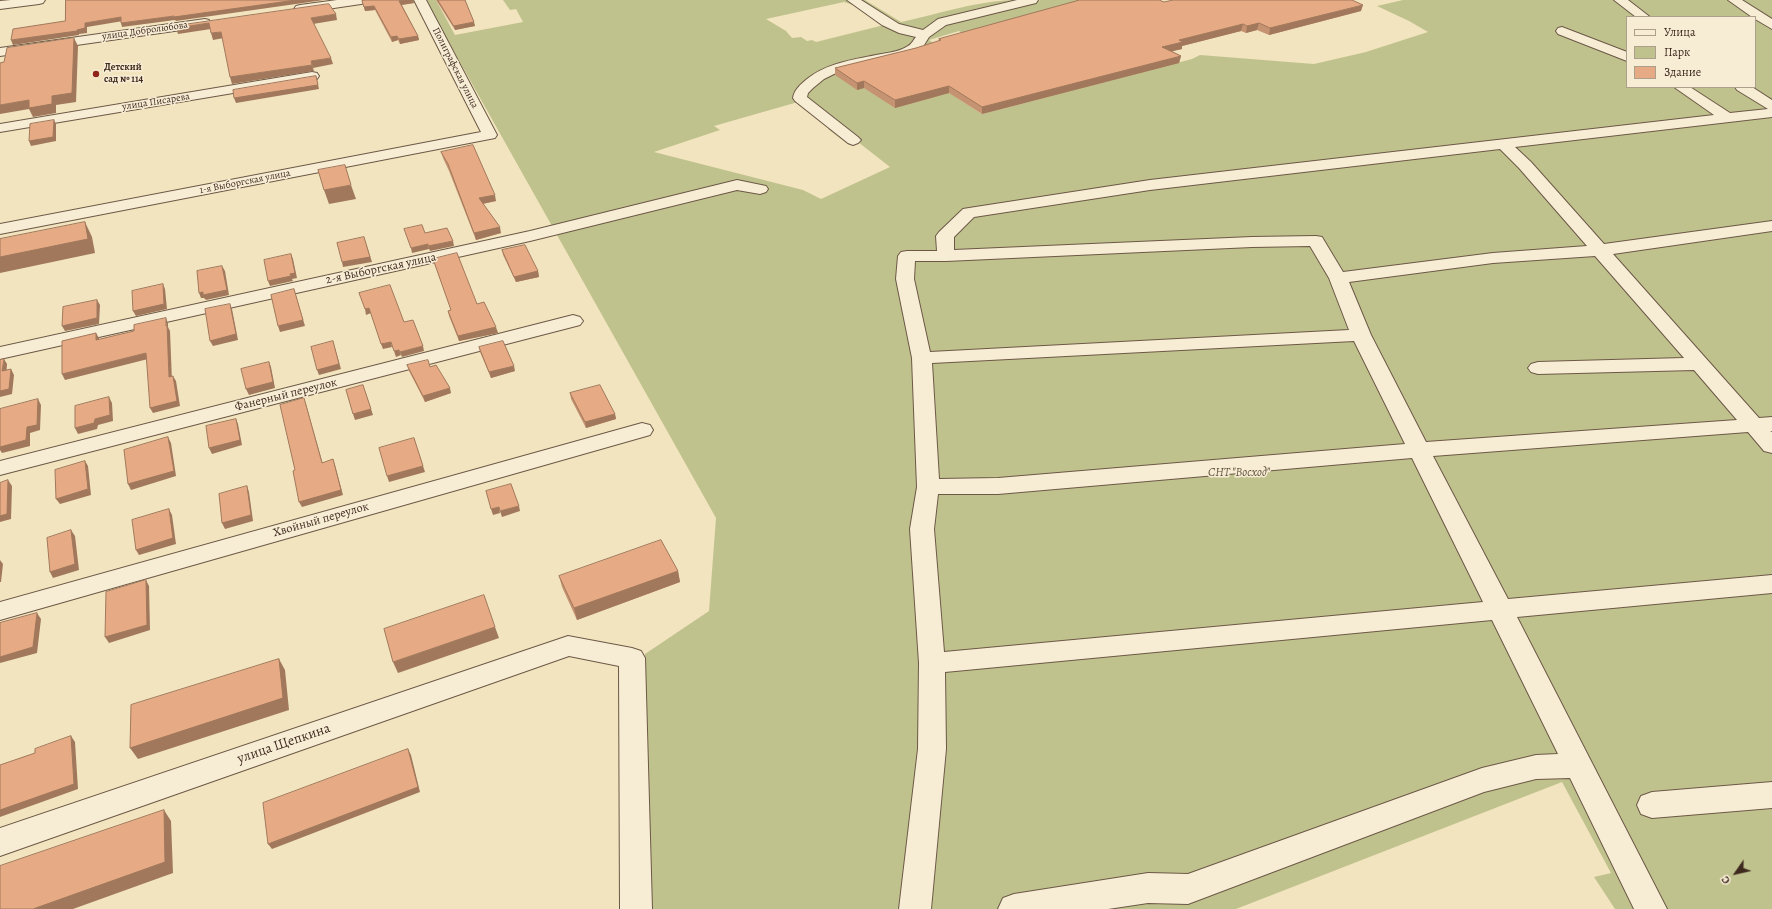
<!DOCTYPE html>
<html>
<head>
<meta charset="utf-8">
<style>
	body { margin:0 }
	#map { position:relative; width:1772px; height:909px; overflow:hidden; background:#f2e4be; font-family:Alegreya,serif }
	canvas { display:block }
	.legend { position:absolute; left:1626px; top:16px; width:130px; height:72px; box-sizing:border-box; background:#f7edd5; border:1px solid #ad9f8c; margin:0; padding:5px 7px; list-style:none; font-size:12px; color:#3f291e }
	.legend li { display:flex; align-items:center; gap:8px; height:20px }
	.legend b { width:20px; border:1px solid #ad9f8c }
	.north { position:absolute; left:1716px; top:853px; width:40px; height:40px; -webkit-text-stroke:3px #f7edd5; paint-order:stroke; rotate:236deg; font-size:11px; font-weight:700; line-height:16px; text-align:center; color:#3f291e }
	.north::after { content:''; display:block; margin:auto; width:14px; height:18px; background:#3f291e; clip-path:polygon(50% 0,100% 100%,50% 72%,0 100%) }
</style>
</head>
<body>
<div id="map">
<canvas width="1772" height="909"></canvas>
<ul class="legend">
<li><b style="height:5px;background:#f7edd5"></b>Улица</li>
<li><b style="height:11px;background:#c0c28e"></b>Парк</li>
<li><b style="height:11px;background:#e6ab84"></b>Здание</li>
</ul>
<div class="north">С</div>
</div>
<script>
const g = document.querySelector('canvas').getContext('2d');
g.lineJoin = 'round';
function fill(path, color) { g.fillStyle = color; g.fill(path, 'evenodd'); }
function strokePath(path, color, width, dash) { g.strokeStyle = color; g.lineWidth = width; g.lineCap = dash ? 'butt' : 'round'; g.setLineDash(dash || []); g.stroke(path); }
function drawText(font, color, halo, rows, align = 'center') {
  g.font = font + ' Alegreya,serif'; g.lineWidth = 3; g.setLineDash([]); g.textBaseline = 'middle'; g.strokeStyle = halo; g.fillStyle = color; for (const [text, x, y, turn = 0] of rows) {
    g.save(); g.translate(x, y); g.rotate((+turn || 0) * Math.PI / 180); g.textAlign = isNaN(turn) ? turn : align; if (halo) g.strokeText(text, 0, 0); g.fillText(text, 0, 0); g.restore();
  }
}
fill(new Path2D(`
	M425 0H436L455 35 523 22 516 9 510 10 503 0H848L913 35 961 19 1041 0H1084L964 34 959 31 929 40 973 68 957 98 982 114 1192 59 1200 55 1314 64 1366 52 1428 32 1409 21 1377 6 1403 0H1772V909H1615L1594 877 1611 873 1562 782 1236 909H650L645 654 709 611 716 518ZM844 2 853 5 884 25 816 42 812 40 807 41 801 37 792 38 786 31 766 19ZM1627 17H1755V87H1627ZM798 102 831 128 828 129 849 145 858 142 890 167 821 199 803 190 654 152 720 130 714 126Z
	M858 0H865L901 22C939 14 979 0 1019 0L949 16 933 22 922 31 903 28Z`), '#c0c28e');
const minor = new Path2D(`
	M11 0H45L43 3 39 4 0 9V1Z
	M337 0H367L365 3 361 4 300 13 296 12 294 9 296 6 300 5Z
	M414 0H426L497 135 495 138 0 234V224L481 132Z
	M847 0H861L899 24 923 30 938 19 1017 0H1038L1036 3 946 25 929 37 921 50 916 53 836 73 824 79 813 88 808 93 807 97 858 137 861 140 858 143 853 145 848 143 795 101 793 98C794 90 801 84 807 79 827 63 852 60 876 55 887 53 899 52 908 46 912 44 913 40 916 37L899 33 882 25Z
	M1614 0H1628L1650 17H1636Z
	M1728 0H1742L1772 19V29L1755 19V17H1752Z
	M205 19 209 20 211 23 209 26 0 56V48Z
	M1562 27 1627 52V61L1558 34 1556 31 1558 28Z
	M312 72 317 73 319 76 317 79 0 132V124Z
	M1674 87H1690L1730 113 1768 109 1737 90 1735 87H1752L1772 100V117L1515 147 1531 162 1604 244 1772 221V231L1613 254 1759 418 1772 417V431H1770L1772 432V453L1764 451 1748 432 1433 456 1508 599 1772 575V593L1517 617 1667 909H1634L1570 778 1536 779 1484 792 1188 904 1148 903 1108 909H998L1003 898 1014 894 1148 873 1188 874 1482 768 1536 755 1558 754 1492 620 945 672 946 749 931 909H899L918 749 919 663 910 529 917 487 912 358 896 279 898 256 901 252 907 251H937L936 236 939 232 963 209 969 208 1150 180 1714 115ZM1500 149 1519 168 1587 246 1493 253 1343 272 1322 237 1316 236 1252 237 954 250V237L974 217 1150 190ZM1310 246 1329 278 1349 330 930 352 914 279 915 261H946L1252 247ZM1595 256 1684 358 1538 362 1531 364 1528 368 1531 372 1538 374 1694 370 1737 420 1426 442 1371 335 1349 282 1493 263ZM1354 341 1405 444 998 478 939 479 932 363ZM1412 458 1483 602 944 652 934 529 938 494H998Z
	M737 180 766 186 768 189 766 192 760 194 737 190 530 241 0 359V347L530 231Z
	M573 315 580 317 583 321 580 325 0 475V461Z
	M642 423 650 425 653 430 650 435 0 620V602Z
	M568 636 632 648 641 651 645 658 652 909H620L619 666 569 656 0 856V828Z
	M1772 782V808L1652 818 1641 814 1637 805 1641 796 1652 792Z`);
strokePath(minor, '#6c5846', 2);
fill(minor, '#f7edd5');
fill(new Path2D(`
	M365 0H413L414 3 402 5 418 36 419 40 400 44 398 40 392 42 375 10 365 11 362 1Z
	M436 0H465L475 26 455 30Z
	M1361 11 1269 35 1257 30 1246 33 1241 31 1182 46V49L1172 51 1181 56 1179 63 982 114 949 93 895 108 864 88 857 90 835 75V68L916 48 939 41V39Z
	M441 152 496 201 483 204 501 233 476 240 449 171 443 158Z
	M502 250 538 271 539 277 516 282 503 255Z
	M433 259 477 304 498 333 459 341 449 316 448 311 451 310Z
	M479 347 515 371 491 378 480 352Z
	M407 365 430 367 451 393 425 402 409 371Z
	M570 393 615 414 616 419 586 428 571 399Z
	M678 571 680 582 577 620 562 587 559 576Z`), '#c69372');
fill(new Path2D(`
	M296 0H324L176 21 175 20 122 27 121 23Z
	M406 0H413L414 3 401 5 399 1Z
	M1363 5 1361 11 1269 35 1270 28Z
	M374 6 375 10 365 11 364 7Z
	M336 14 337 20 313 24 311 18Z
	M121 17 123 21 87 27V33L79 34V35L13 45 11 40 77 30 85 23Z
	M474 22 475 26 455 30 454 26Z
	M209 23 211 29 178 34 176 28Z
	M1259 23 1257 30 1246 33 1247 26Z
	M1243 24 1241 31 1182 46V49L1161 54 1162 47 1179 40Z
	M221 32 224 38 213 40 211 33Z
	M397 36 398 40 392 42 391 37Z
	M418 36 419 40 400 44 399 39Z
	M74 38 78 46 76 102 56 105V113L33 117 29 109 0 114V105L52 96Z
	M1181 56 1179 63 982 114V107Z
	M331 58 333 64 313 68 311 61Z
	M312 65 314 71 232 84 230 77Z
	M316 76 319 89 236 103 234 98Z
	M864 81V88L857 90V83Z
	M949 86V93L895 108V100Z
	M54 120 56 124V141L31 146 29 141Z
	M351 185 356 199 329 204 324 190Z
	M495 195 496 201 481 204 479 198Z
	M85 222 92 237 95 253 0 273V257Z
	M500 227 501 233 476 240 474 233Z
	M364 237 372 262 343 267 342 262Z
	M453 241 454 246 430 251 428 246Z
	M428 244 429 249 412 253 411 248Z
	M291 254 293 259 297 278 292 279 293 281 270 286 268 281 290 274Z
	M222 266 225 271 229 295 206 300 204 298H201L199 293Z
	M538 271 539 277 516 282 514 277Z
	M163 284 165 289 167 309 136 316 133 311Z
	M294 289 305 326 280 332 278 326Z
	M97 300 100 305 99 324 65 331 62 326Z
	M230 304 232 309 238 340 213 346 210 341Z
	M369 308 371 313 366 315 365 309Z
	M166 318 168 323V327L170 331 172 382 169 377Z
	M496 327 498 333 459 341 458 336Z
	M96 333 99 338V346L96 340Z
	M333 341 341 369 319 375 317 370Z
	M391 342 392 347 383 349 381 344Z
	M423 346 424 351 402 357 400 352Z
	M399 350 401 355 396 357 394 351Z
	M146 353 148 359 65 380 62 374Z
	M4 359 7 364 6 377 2 371Z
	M269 362 271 367 275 388 249 395 246 389Z
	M514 366 515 371 491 378 489 372Z
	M11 369 14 375 12 394 0 397V391Z
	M173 376 176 381 180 406 153 413 150 408Z
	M363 385 373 415 355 420 353 414Z
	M450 388 451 393 425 402 423 396Z
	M109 397 112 403 113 421 98 425 97 429 78 434 75 428 95 419Z
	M304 398 306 404 324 468 322 463Z
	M38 399 41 405 40 430 30 433V446L2 453 0 450V447Z
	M615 414 616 419 586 428 585 422Z
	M236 419 238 424 242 445 212 454 209 448Z
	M168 437 171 443 176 476 131 490 128 484Z
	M414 438 425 472 389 482 387 476Z
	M333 459 335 465 343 495 302 507 299 502Z
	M85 461 88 466 91 495 60 504 56 499Z
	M8 480 12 486 11 519 0 522V516Z
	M247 486 249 492 253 521 225 529 222 523Z
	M519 506 520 511 502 517 500 511Z
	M499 507 500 513 493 515 491 509Z
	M169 509 172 515 176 544 139 555 136 550Z
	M71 530 75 536 79 570 53 578 50 572Z
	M0 560 3 564 1 582H0Z
	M678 571 680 582 577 620 574 608Z
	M146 580 149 586 150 630 109 643 105 637Z
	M37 613 41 619 37 653 0 663V657Z
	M495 627 499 638 398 673 393 662Z
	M279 659 285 670 289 710 138 759 130 748Z
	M71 736 75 742 78 789 0 817V810Z
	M408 749 411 755 420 792 272 849 268 844Z
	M164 810 171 821 173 873 73 909H33Z`), '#a1785c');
const building = new Path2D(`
	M66 0H296L174 17V16L121 23V17L85 23V28L77 30V31L11 40 13 29 65 21Z
	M365 0H406L399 1 418 36 399 39 397 36 391 37 374 6 364 7 362 1Z
	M438 0H465L474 22 454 26Z
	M1080 0H1159L1164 2 1173 0H1352L1363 5 1270 28 1259 23 1247 26 1243 24 1179 40 1183 42 1162 47 1181 56 982 107 949 86 895 100 864 81 857 83 835 68 916 48 941 40 939 39Z
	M329 4 336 14 311 18 331 58 311 61 312 65 230 77 221 32 211 33 209 23 176 28V26Z
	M74 38 72 93 52 96V104L29 108V100L0 105V63L4 62 7 48Z
	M316 76 318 85 234 98 233 90Z
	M54 120 53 137 29 141 30 124Z
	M473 145 495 195 479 198 500 227 474 233 448 164 441 152Z
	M345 165 351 185 324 190 318 170Z
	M85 222 88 239 0 257V239Z
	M422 225 425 233 447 228 453 241 428 246V244L411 248 404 229Z
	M364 237 370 257 342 262 337 243Z
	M525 245 538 271 514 277 502 250Z
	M457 253 477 304 484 302 496 327 458 336 448 311 451 310 433 259Z
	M291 254 295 273 290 274 291 276 268 281 264 260Z
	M222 266 227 290 203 295V292L199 293 197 271Z
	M163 284 164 304 133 311 132 291Z
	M390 285 404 322 413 320 423 346 400 352 399 350 394 351 391 342 381 344 369 308 365 309 359 293Z
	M294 289 303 320 278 326 271 295Z
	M97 300V318L62 326 63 307Z
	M230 304 236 334 210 341 205 309Z
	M166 318V326L167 325 169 377 173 376 177 401 150 408 146 353 62 374V341L96 333V340L134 331V325Z
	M333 341 339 364 317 370 311 347Z
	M503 341 514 366 489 372 479 347Z
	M4 359 2 371 11 369 9 389 0 391V360Z
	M428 360 430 367 436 365 450 388 423 396 407 365Z
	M269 362 273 382 246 389 241 369Z
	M363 385 371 409 353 414 346 390Z
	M600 385 615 414 585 422 570 393Z
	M109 397 110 415 95 419 94 423 75 428V406Z
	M304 398 322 463 333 459 341 490 299 502 293 471 295 470 280 405Z
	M38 399 37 425 27 427 26 440 0 447V409Z
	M236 419 240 440 209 448 206 426Z
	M168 437 174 471 128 484 124 450Z
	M414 438 423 466 387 476 379 448Z
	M85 461 88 489 56 499 55 470Z
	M8 480 7 514 0 516V483Z
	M511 484 519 506 500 511 499 507 491 509 486 491Z
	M247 486 251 515 222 523 219 494Z
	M169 509 173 538 136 550 132 520Z
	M71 530 75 564 50 572 47 538Z
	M661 540 678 571 574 608 559 576Z
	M146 580 147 625 105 637 106 592Z
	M484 595 495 627 393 662 384 629Z
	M37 613 33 647 0 657V623Z
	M279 659 283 698 130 748 131 705Z
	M71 736 74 784 0 810V765L35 753V749Z
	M408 749 418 787 268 844 263 803Z
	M164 810 165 862 33 909H0V866Z`);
fill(building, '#e6ab84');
strokePath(building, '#a1785c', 1);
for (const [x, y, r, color] of [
	[96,74,4,"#8f2418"]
]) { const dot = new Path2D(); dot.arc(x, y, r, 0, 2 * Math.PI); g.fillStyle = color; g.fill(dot); strokePath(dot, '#f7edd5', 1.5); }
drawText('10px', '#3f291e', '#f7edd5', [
	["улица Добролюбова",145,31,-8],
	["Полиграфская улица",455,68,63],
	["улица Писарева",156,102,-9],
	["1-я Выборгская улица",245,182,-11]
]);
drawText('bold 10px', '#3f291e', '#f7edd5', [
	["Детский",104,68],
	["сад № 114",104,80]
], 'left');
drawText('12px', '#3f291e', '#f7edd5', [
	["2-я Выборгская улица",381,269,-12],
	["Фанерный переулок",286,395,-14],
	["Хвойный переулок",321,520,-16]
]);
drawText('italic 12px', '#5f4f3a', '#f7edd5', [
	["СНТ \"Восход\"",1239,473]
]);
drawText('14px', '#3f291e', '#f7edd5', [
	["улица Щепкина",284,744,-19]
]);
</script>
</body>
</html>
